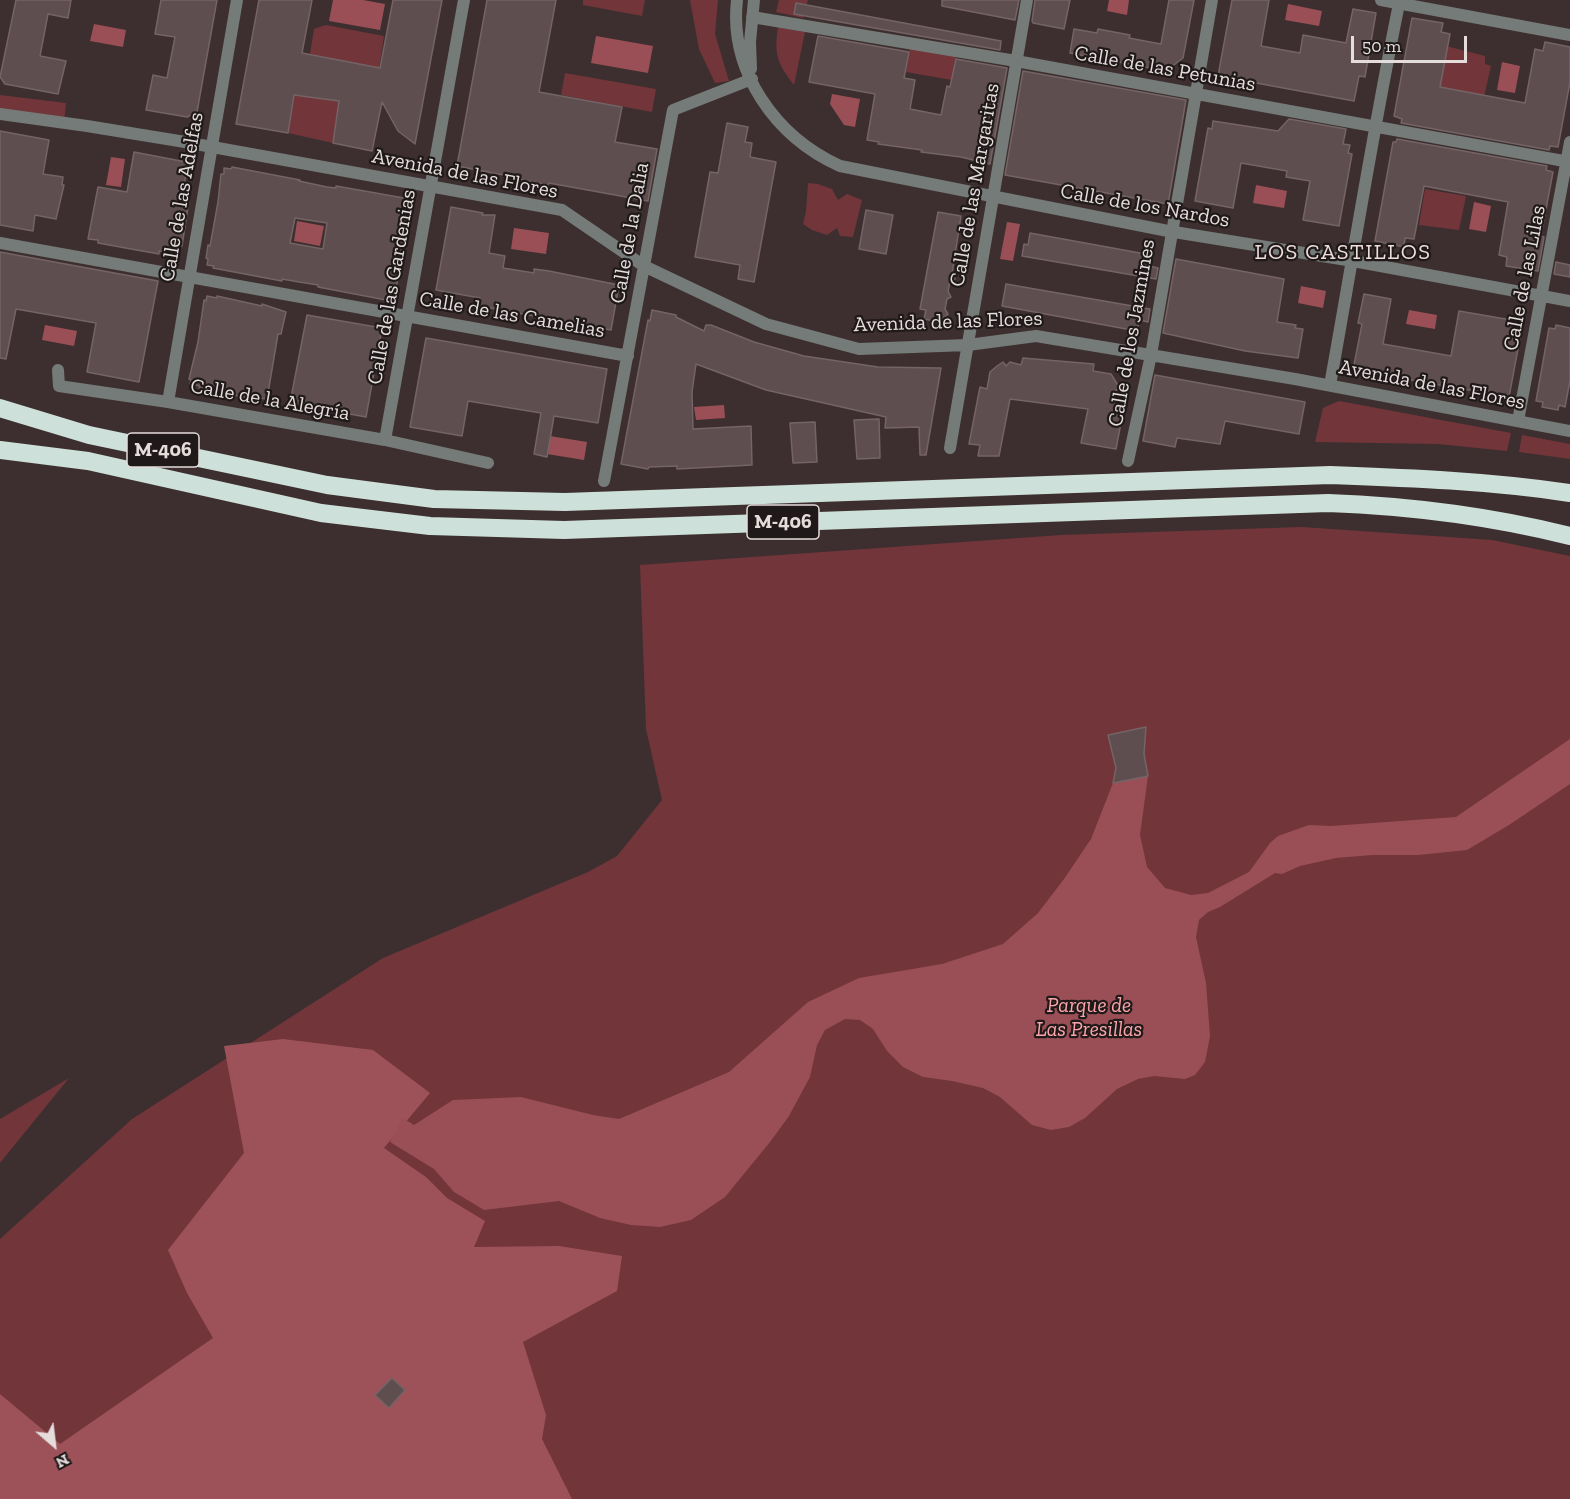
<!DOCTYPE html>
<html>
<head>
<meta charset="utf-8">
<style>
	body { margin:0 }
	#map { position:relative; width:1570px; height:1499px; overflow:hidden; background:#3d2f2f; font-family:"Zilla Slab",serif }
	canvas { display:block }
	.north { position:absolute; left:24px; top:1415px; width:60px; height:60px; -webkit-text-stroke:4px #1f1919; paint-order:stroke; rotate:152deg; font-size:16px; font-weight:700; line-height:24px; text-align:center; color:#e5dcdc }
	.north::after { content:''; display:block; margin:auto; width:21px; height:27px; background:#e5dcdc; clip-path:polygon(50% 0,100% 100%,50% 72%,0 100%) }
	.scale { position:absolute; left:1351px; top:36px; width:116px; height:27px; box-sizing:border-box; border:3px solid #e5dcdc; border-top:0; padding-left:8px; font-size:18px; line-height:21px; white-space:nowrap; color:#e5dcdc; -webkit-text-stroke:4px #1f1919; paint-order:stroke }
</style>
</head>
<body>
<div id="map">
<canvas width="1570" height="1499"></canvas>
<div class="north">N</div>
<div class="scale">50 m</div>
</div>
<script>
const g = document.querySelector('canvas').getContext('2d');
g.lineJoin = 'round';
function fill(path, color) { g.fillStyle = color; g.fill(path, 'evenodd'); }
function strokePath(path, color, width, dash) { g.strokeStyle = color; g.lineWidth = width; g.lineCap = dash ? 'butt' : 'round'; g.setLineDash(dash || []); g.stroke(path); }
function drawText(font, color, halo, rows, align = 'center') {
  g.font = font + ' "Zilla Slab",serif'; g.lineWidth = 4.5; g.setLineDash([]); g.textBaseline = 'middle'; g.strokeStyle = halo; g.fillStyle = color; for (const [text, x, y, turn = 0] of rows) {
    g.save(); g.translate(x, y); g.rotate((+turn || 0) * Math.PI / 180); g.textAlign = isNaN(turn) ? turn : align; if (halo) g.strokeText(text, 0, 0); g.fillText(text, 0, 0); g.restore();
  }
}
fill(new Path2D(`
	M583 0H645L642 16 583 5Z
	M690 0H718L715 34 729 81 715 83 699 49Z
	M779 0H808L803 18 776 12Z
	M326 25 384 36 379 68 310 54 314 29Z
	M778 27 805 32 794 85C777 63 774 54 778 27Z
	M1446 46 1485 56V64L1491 66 1484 97 1439 88Z
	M910 48 956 56 952 80 906 72Z
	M565 73 656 89 652 112 561 95Z
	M0 95 66 103 64 123 0 114Z
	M294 95 339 101 333 143 288 133Z
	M808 183 818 184 832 189 838 200 847 194 862 200 853 237 840 236 837 228 827 235 812 230 803 224 806 211Z
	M1425 189 1466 196 1459 230 1419 225Z
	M1339 401 1511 433 1507 451 1438 444 1315 442 1323 408Z
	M1522 435 1570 444V459L1519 452Z
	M1302 527 1492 540 1570 556V1499H0V1239L132 1119 383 958 588 872 617 856 662 800 646 729 640 565 1061 535Z
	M69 1078 0 1163V1119Z`), '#72353a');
fill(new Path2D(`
	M283 1039 373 1050 430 1093 384 1148 426 1177 447 1198 485 1221 474 1247 559 1246 622 1256 617 1291 523 1342 546 1415 542 1439 572 1499H0V1394L60 1444 213 1338 187 1293 168 1250 244 1153 224 1046Z`), '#9c5258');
fill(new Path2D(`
	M333 0H363L385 4 380 30 329 21Z
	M1109 0H1129L1127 15 1107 11Z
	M1288 4 1322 11 1319 26 1285 20Z
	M94 24 126 30 123 47 90 41Z
	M596 36 653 46 648 73 591 63Z
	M1502 62 1520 66 1515 93 1497 90Z
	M832 94 860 99 855 127 844 125 830 104Z
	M111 157 125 159 121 187 106 185Z
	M1256 185 1287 191 1284 208 1253 203Z
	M1474 202 1491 206 1486 232 1469 229Z
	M297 221 324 226 320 246 294 241Z
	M1007 222 1020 224 1013 261 1000 259Z
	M514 228 549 233 546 254 511 249Z
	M1301 286 1326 291 1323 308 1298 303Z
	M1409 310 1437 315 1435 329 1406 324Z
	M45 325 77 331 74 346 42 340Z
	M724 405 725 418 696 420 694 407Z
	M550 436 587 442 584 460 547 454Z
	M1570 739V784L1509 825 1467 850 1418 855H1372L1336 858 1300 866 1282 874 1275 873 1220 907 1208 912 1199 920 1196 937 1206 983 1210 1036 1205 1062 1195 1075 1185 1079 1154 1076 1138 1079 1117 1089 1085 1118 1069 1127 1051 1130 1032 1125 1000 1097 983 1088 952 1081 923 1077 903 1067 887 1051 873 1029 860 1020 845 1019 825 1030 817 1045 810 1077 789 1116 770 1142 725 1197 691 1220 660 1227 631 1225 600 1218 559 1201 484 1210 454 1192 434 1169 390 1142 403 1118 414 1125 453 1100 521 1097 593 1115 619 1119 729 1072 808 1002 859 978 942 964 1003 944 1038 913 1064 879 1091 839 1113 783 1148 776 1140 835 1147 867 1165 888 1191 895 1208 893 1249 872 1270 843 1278 836 1309 825 1331 826 1456 817Z`), '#994f55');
const building = new Path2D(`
	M16 0H71L68 18 48 14 40 56 66 61 58 94 5 84 0 77Z
	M161 0H217L197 112 187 117 146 110 153 75 167 78 175 37 155 34Z
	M259 0H312L302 53 380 68 393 0H442L415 144 398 131 382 102 372 151 333 143 339 101 294 95 288 133 236 124Z
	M487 0H556L539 92 622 107 615 142 657 149 648 201 549 183 548 185 513 178 514 177 457 166Z
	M942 0H1019L1015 20 942 6Z
	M1035 0H1070L1064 29 1033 23 1032 21Z
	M1169 0H1194L1183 58 1166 71 1070 53 1074 29 1097 33 1098 29 1130 35 1129 38 1161 44Z
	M1232 0H1269L1261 46 1300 53 1303 35 1346 43 1353 9 1376 13 1365 77 1359 76 1354 101 1218 76Z
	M796 3 1001 41 1000 50 794 14Z
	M1412 18 1443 23 1441 32 1450 34 1440 87 1525 103 1535 49 1543 51 1545 42 1570 47V82L1558 147 1550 146 1549 150 1401 123 1402 119 1394 116Z
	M818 36 909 52 904 78 915 80 910 109 941 115 947 86 950 87 956 59 1007 68 990 164 961 157 921 152 922 150 878 144 879 142 867 140 875 94 809 82Z
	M1023 71 1186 100 1168 204 1005 175Z
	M1289 119 1346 129 1343 144 1350 145 1348 153 1352 154 1339 226 1303 220 1310 181 1286 177 1287 171 1241 163 1233 208 1195 201 1208 128 1212 129 1213 121 1278 131Z
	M727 123 748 127 745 142 752 143 750 157 776 162 754 282 738 279 740 265 695 257 710 172 718 173Z
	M0 131 49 140 43 174 63 177 62 185H64L56 219 35 215 33 231 0 225Z
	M1397 139 1547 166 1546 170 1553 172 1541 236 1544 237 1538 271 1506 266 1507 257 1499 255 1508 202 1424 186 1414 239 1405 238 1404 247 1375 241 1393 142H1396Z
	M134 152 186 162 185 164 188 165 181 200 189 201 182 246 170 244 169 253 159 251V254L98 243V240L88 239 98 187 127 192Z
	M232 167 300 180 299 181 327 187 336 188V186L404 198V200L411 202 410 208H412L409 221H407L399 265 396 293H394L393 299 386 297V300L318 287V285L299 282 282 279V281L213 268 214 266 207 265 208 259 206 258 208 245 210 246 218 202 221 174H224V168L231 169ZM295 218 327 223 323 249 290 243Z
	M451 207 483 213 482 215H495L489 253 505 256 503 268 534 273V269L549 271 619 285 611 330 479 306 480 298 436 290Z
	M866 210 893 215 886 254 859 249Z
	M938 212 961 216 952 274 955 279 950 282 948 291 951 297 947 299 945 309 948 314 940 322 924 319 926 310 920 309Z
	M1030 233 1151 255 1149 266 1158 268 1156 279 1022 256 1024 244 1028 245Z
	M0 252 158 281 139 382 87 372 96 323 16 309 6 359 0 358Z
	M1176 259 1284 279 1277 322 1296 325 1295 328 1303 329 1298 358 1245 351 1163 333Z
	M1556 262 1570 265V277L1554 274Z
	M1006 284 1150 309 1148 322 1139 320 1137 331 1002 306Z
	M1364 294 1391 299 1383 344 1423 351 1451 356 1459 311 1523 322 1509 397 1353 370 1362 324 1358 323Z
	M207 296 217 298V296L262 306V304L286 312 281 334H278L267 399 258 398V400L199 388 200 386 190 384 191 380 189 379 198 342 204 300 206 301Z
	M652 310 676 315V317L704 331 706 325H711L754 342 804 356 878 367 941 368 926 455H920L919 427 885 428 886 417 766 390 696 364 692 392 693 429 751 426 752 465 677 469V466L649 467 648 469 621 464 648 320 650 321Z
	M307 315 382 328 366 417 290 403Z
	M1556 325 1570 328V381L1565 407 1559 405 1558 410 1542 407 1543 402 1536 401 1549 328 1555 329Z
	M426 338 607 369 598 423 554 416 547 457 534 454 541 413 468 401 462 436 410 427Z
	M1023 358 1094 364 1093 371 1111 374 1119 387 1116 390 1119 394 1117 406 1124 407 1116 449 1081 443 1088 409 1010 399 999 456H978L980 445 969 444 980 387 987 389 990 372 997 366 1003 362 1006 366 1010 362 1021 365Z
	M1155 375 1305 402 1299 434 1225 421 1220 444 1177 438 1175 447 1143 441Z
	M879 419 880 458 857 459 854 420Z
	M815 422 817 462 793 463 790 423Z
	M1146 727 1144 754 1148 776 1113 783 1116 768 1108 735Z
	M392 1378 405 1390 389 1408 375 1395Z`);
fill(building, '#5e4e4f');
strokePath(building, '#756465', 1.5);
strokePath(new Path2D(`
	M737 0C729 72 776 137 840 166L1168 231 1353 261 1570 301
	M1381 0 1570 35
	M752 17 1016 61 1570 162
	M751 69 750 42 754 0
	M0 114 87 126 179 141 562 210 644 266 766 324 859 349 968 345 1036 336 1295 379 1570 431
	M0 243 628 356
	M58 370 59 386 168 402 385 440 488 463
	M1330 385C1353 258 1373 130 1399 4
	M168 402 237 0
	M1518 421 1570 142
	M385 440 464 0
	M950 448 1027 0
	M1128 461 1151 355 1212 0
	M604 481 673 110 752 79`), '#747b79', 12);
strokePath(new Path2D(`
	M0 408 89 435 327 485 434 499 565 502 1330 475C1411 478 1490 481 1570 493
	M0 450 88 461 321 513 430 526 564 530 1328 503C1410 506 1490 516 1570 536`), '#cee0da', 18);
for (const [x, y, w] of [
	[163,450,72],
	[783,522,72]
]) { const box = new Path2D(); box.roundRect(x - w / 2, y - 17, w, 34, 4.5); g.fillStyle = '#1f1919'; g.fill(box); strokePath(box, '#e5dcdc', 1.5); }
drawText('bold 20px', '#e5dcdc', null, [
	["M-406",163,450],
	["M-406",783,522]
]);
drawText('21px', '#e5dcdc', '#1f1919', [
	["Calle de las Petunias",1165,69,10],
	["Avenida de las Flores",465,174,11],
	["Calle de las Margaritas",975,185,-80],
	["Calle de las Adelfas",182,197,-80],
	["Calle de los Nardos",1145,206,10],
	["Calle de la Dalia",630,233,-80],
	["Calle de las Lilas",1525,278,-79],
	["Calle de las Gardenias",392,287,-80],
	["Calle de las Camelias",512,315,10],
	["Avenida de las Flores",948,322,-2],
	["Calle de los Jazmines",1132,333,-80],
	["Avenida de las Flores",1432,385,11],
	["Calle de la Alegría",270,400,10]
]);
drawText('italic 21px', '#fba5aa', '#1f1919', [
	["Parque de",1089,1006],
	["Las Presillas",1089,1030]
]);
g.letterSpacing = '1.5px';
drawText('22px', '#efdcdd', '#1f1919', [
	["LOS CASTILLOS",1343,253]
]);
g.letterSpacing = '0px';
</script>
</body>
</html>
